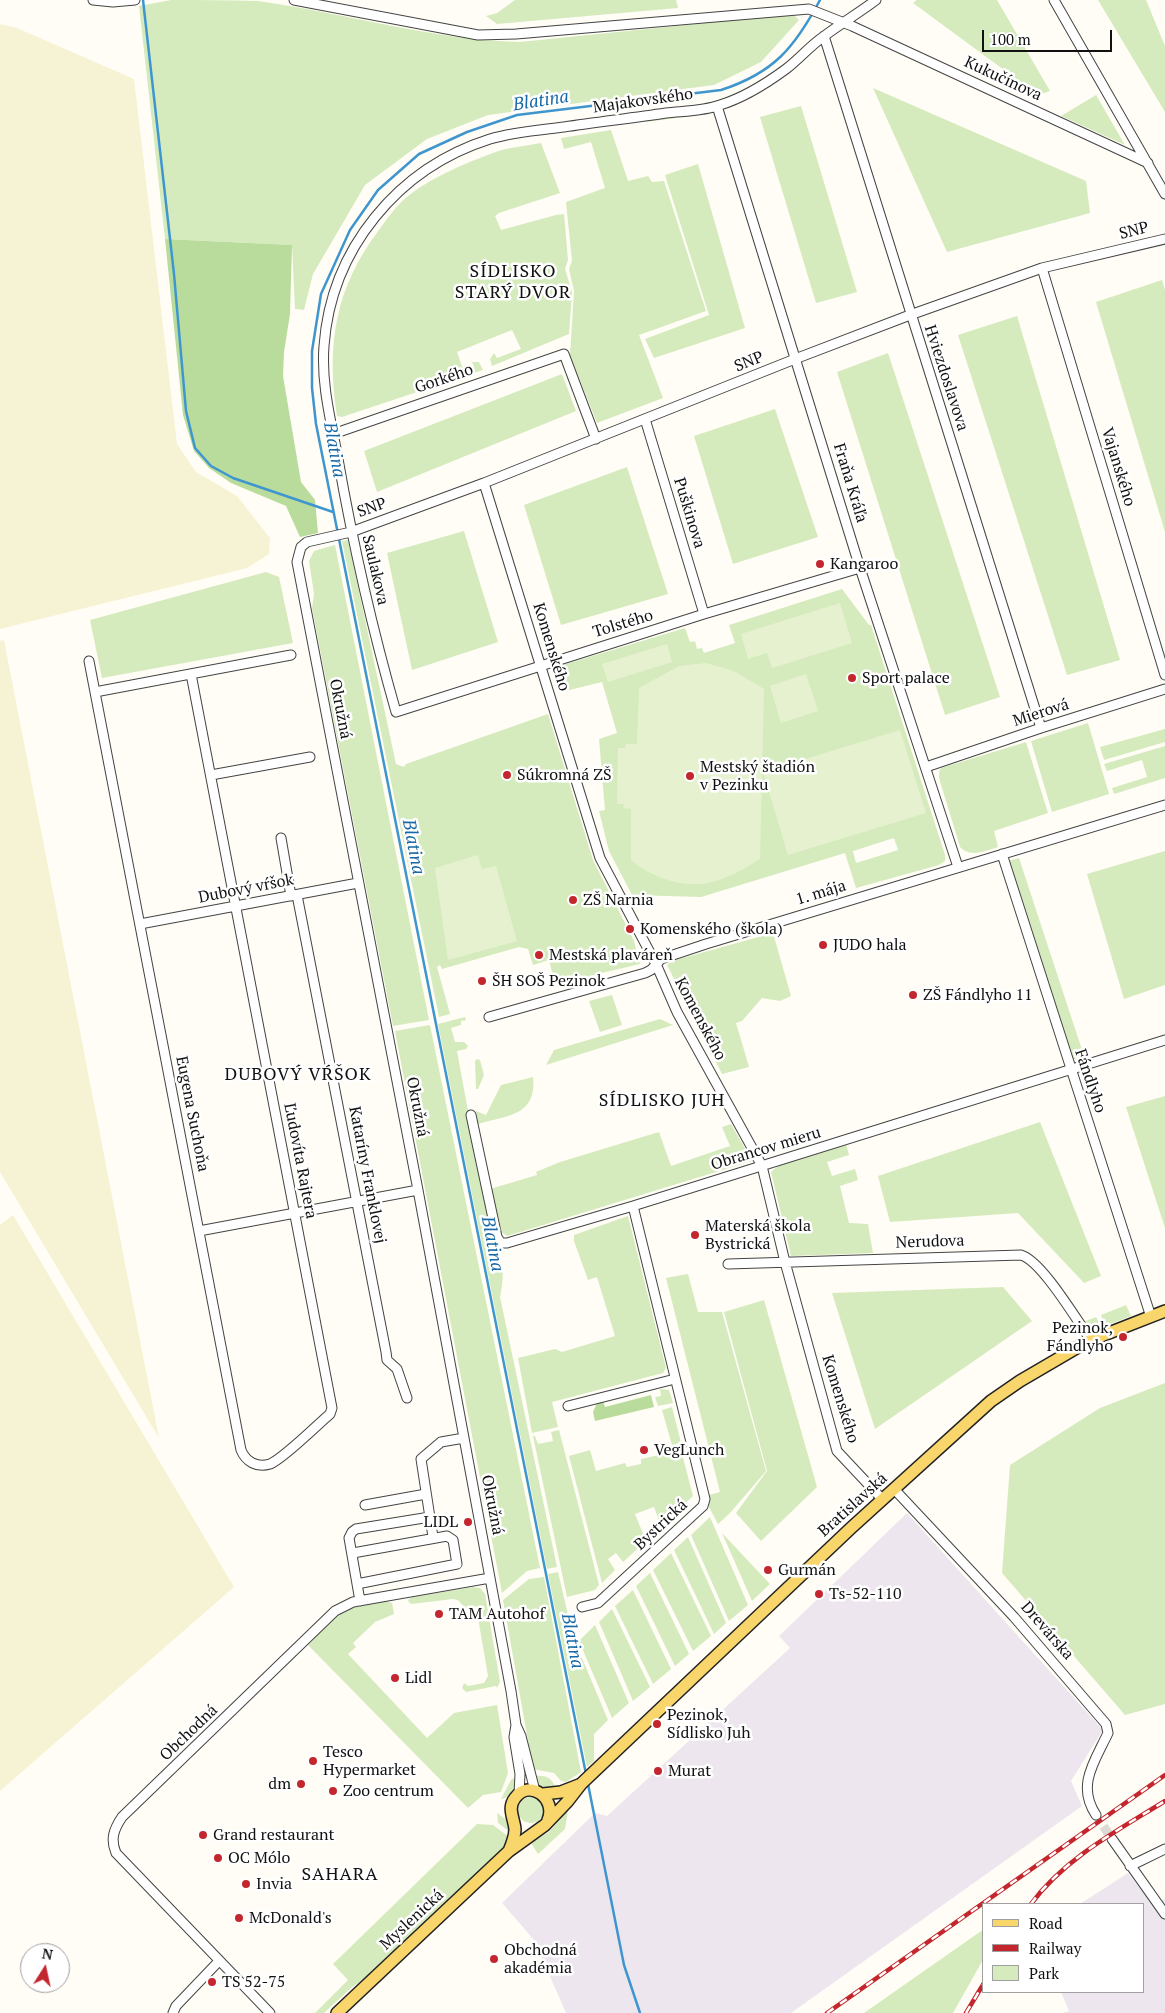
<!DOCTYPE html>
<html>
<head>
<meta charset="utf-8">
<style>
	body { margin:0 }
	#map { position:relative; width:1165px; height:2013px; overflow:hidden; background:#fffdf5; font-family:"PT Serif",serif }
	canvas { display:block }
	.legend { position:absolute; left:982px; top:1903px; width:162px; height:90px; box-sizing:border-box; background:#fff; border:1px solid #a0a0a0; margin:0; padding:6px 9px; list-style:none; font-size:15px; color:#111 }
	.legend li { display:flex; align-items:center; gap:10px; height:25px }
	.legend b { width:25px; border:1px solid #a0a0a0 }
	.north { position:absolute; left:20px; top:1943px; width:50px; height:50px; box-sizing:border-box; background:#fff; border:1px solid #a0a0a0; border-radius:50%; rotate:10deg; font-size:14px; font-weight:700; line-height:20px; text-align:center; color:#111 }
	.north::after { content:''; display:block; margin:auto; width:18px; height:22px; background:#c4262e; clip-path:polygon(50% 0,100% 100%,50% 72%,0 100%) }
	.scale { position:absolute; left:982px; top:30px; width:130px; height:22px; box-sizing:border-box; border:2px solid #111; border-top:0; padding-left:6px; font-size:15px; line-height:18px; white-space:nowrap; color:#111; -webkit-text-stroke:4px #fff; paint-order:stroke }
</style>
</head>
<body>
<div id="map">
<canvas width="1165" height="2013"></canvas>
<ul class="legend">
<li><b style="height:6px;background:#f9d66b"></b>Road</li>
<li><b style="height:6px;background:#c4262e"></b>Railway</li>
<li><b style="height:14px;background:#d5ebbd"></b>Park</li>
</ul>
<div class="north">N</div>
<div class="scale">100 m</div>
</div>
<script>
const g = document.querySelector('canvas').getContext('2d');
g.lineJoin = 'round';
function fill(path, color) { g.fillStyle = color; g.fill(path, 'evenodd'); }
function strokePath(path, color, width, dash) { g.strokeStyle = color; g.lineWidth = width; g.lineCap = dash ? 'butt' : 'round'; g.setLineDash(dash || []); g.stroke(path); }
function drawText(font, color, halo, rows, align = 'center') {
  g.font = font + ' "PT Serif",serif'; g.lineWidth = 5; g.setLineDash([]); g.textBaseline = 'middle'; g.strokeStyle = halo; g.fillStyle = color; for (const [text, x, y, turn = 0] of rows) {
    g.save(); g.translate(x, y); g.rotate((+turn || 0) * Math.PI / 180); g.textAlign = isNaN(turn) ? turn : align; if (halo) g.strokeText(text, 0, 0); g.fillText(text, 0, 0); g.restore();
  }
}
fill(new Path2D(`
	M907 1513 1103 1730 1071 1781 1082 1806 791 2013H566L534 1940 502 1903 595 1813 607 1816 790 1648 779 1636Z
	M1128 1873 1151 1903 1165 1899V2013H1063L1069 2011 1061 1992H1144V1904H1080Z`), '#eee6ef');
fill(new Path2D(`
	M0 24 17 28 134 79 177 444 196 472 237 496 270 538 269 554 247 568 0 629Z
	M4 640 159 1438 0 1172V641Z
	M13 1215 234 1587 0 1791V1225Z`), '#f6f3d4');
fill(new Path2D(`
	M171 0C199 0 230 0 258 1 346 13 431 40 520 42L793 14 799 20 761 62 714 85 488 115 427 139 365 185 313 274 304 310 295 309 292 245 165 239 139 6Z
	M515 0H676L678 8 497 24 486 16 497 13Z
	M917 0H997L1050 91 1038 95 913 3Z
	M1098 0H1146L1165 46V112Z
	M873 88 1086 181 1090 213 947 252Z
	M1096 95 1125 145 1061 116Z
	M801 106 857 292 816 303 760 117Z
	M709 110 710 114 645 122V119Z
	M611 130 628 181 648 176 652 182 664 181 706 311 639 335 663 398 597 423 570 355 574 291 569 269 572 261 566 202 605 188 591 142 564 149 561 138Z
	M541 143 560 193 499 213 495 216 501 230 556 215 564 214 568 260 565 269 572 292 569 334 492 366 490 359 494 353 497 358 521 349 512 330 457 352 464 372 474 367 472 362H479L483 370 342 417 337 416C326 345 335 288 379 230 389 216 398 203 412 193 433 177 468 162 493 153 508 147 526 146 541 143Z
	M698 164 745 328 654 358 645 339 709 315 665 175Z
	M1162 280 1165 290V532L1096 302Z
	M1017 316 1120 660 1067 675 958 335Z
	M888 353 1000 697 945 715 837 372Z
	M562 374 576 411 377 492 364 451Z
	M775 409 818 537 733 564 694 436Z
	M627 467 668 594 561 625 524 505Z
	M464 531 498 642 412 670 387 553Z
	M348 540 396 764 404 767 406 764 548 714 593 860 634 941 640 964 555 984 549 960 533 965 528 949 519 947 442 969 440 965 437 967 450 1014 439 1017 342 541Z
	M335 545 429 1020 393 1026 312 608 314 594 309 561 314 551Z
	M266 572 279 577 293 643 102 678 90 620Z
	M842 589 869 625H871L945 855V861L939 865 856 888 845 853 701 897 632 895 609 851 599 811 605 810 599 739 617 733 602 682 561 692 555 676 556 667 685 628 690 642 695 641 697 649 702 648 704 653 735 643 729 625ZM894 838 898 850 856 863 853 851Z
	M1088 723 1109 794 1052 812 1031 741Z
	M1165 729V742L1104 760 1100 747Z
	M1026 742 1048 813 994 831 998 847C985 851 970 858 960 847L939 778V772L941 768Z
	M1165 746V778L1114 794 1112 788 1147 777 1142 760 1107 771 1104 764Z
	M1165 851V985L1124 999 1087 874Z
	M1019 858 1084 1056 1072 1060 1008 861Z
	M773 933 791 996 780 1001 762 998 742 1021 736 1023 749 1067 722 1074 667 965 672 961Z
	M612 995 622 1025 600 1032 589 1001Z
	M465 1017 466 1020 461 1021V1025L451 1028 455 1042H464L468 1046 466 1049 457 1051 493 1247C505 1263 504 1279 500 1297L557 1567 547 1569 438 1024Z
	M660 1019 673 1025 546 1065 554 1050Z
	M430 1025 540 1568 527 1571 502 1593 395 1031Z
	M477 1059 480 1060 484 1075 478 1089H476L475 1061Z
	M533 1077C537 1116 508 1115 478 1124L476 1111 486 1115 501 1085Z
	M1165 1096V1228L1126 1107Z
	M1040 1122 1101 1276 1084 1283 1018 1213 890 1222 878 1176Z
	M731 1124 752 1161 507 1236 500 1231 490 1189 537 1175 536 1172 560 1162 659 1132 671 1166 730 1146 722 1127Z
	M846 1144 849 1155 827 1162 832 1176 855 1169 858 1180 840 1186 849 1223 868 1224 873 1253 791 1256 771 1172 778 1166Z
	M628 1216 666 1368 663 1373 552 1402 558 1427 532 1433 518 1358 555 1349 562 1352 615 1336 597 1277 588 1280 574 1241V1235Z
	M688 1274 698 1312H722L766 1471 730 1513 718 1524 709 1507V1495L720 1492 666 1278Z
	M1003 1287 1032 1321 875 1429 832 1293Z
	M764 1300 817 1487 761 1541 736 1513 767 1471 724 1312Z
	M1126 1305 1131 1316 1105 1326 1101 1315Z
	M1096 1317 1100 1324 1091 1327 1092 1330H1090L1083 1322Z
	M1165 1383V1704L1125 1715 1002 1573 1010 1465 1100 1408Z
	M660 1389 669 1390 673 1403 658 1406 655 1397 661 1396Z
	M672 1407 681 1443 672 1445 662 1410Z
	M559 1430 599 1585 595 1590 567 1597 533 1436H535L538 1444 553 1441 551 1432Z
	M590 1450 596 1471 625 1463 627 1467 641 1464V1459L681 1450 693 1496 661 1526 654 1507 635 1514 646 1541 623 1562 616 1553 608 1559 615 1570 602 1583 569 1456Z
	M710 1517 748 1605 729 1621 691 1535Z
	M722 1533 770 1584 752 1601Z
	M688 1537 726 1623 714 1634 674 1550Z
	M671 1553 711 1636 693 1651 653 1570Z
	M558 1572 576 1649 579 1651 608 1720 594 1734V1761L587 1767 548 1574Z
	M650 1573 689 1654 675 1666 636 1586Z
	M544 1577 581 1772 566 1782 561 1781 554 1773 533 1769 503 1600 529 1579Z
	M473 1587 480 1588 485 1594 500 1682 497 1688 496 1686 466 1692 462 1688 464 1683 468 1686 484 1683 488 1676 476 1606 465 1608 458 1600 453 1599 411 1604 408 1601 409 1599 413 1597Z
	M633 1590 671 1669 653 1684 615 1606Z
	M386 1601 392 1603 394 1614 375 1622 353 1643 356 1647 348 1654 427 1738 454 1713 497 1705 508 1773 501 1792 483 1795 468 1808 308 1645 340 1613 349 1608Z
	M612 1609 650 1687 633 1701 599 1622Z
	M595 1625 629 1703 612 1718 579 1641Z
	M517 1776C516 1788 514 1796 501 1799L511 1780Z
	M535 1776C548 1775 552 1779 557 1790 543 1791 540 1789 535 1776Z
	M518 1810a13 13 0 1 1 26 0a13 13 0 1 1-26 0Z
	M568 1810 565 1829 538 1854 531 1843 549 1832Z
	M497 1813 508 1821 511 1833 498 1823Z
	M477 1824 493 1825 509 1837 508 1845 373 1972 351 1988 324 2013H315L348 1980 333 1964Z
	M984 1929V1958L953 2013H864Z`), '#d5ebbd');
fill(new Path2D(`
	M165 239 292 245 290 314 284 352 283 376 301 482 315 500 318 533 300 537 286 506 231 483 209 468 194 451 183 415Z
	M651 1395 654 1407 595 1421 593 1412 597 1403 603 1401 605 1407Z`), '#b9dc9c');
fill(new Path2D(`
	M840 603 852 643 772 668 767 653 748 659 741 634Z
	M667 644 672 662 608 682 602 664Z
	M706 663 734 671 764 689 760 859C744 869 726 880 707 883 682 888 651 877 631 860V809L624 808 623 804H617L618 748H625L626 744H637L639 688 679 666Z
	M806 674 818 711 781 723 770 686Z
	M900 730 926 813 788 855 763 772Z
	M478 855 482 869 496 866 517 941 448 960 435 868Z`), '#e6f2cf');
strokePath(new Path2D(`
	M143 0 174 274 186 411 195 448 211 466 233 478 333 512
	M586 1774 316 424 312 388V351L321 294 350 230 378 190 419 154 467 132 517 115 721 90C774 73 795 47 820 0
	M588 1784 624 1965 640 2013`), '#3f96cf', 2.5);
strokePath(new Path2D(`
	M1096 1815 1112 1839`), '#dbdad3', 9, [9, 4.5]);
const minor = new Path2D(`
	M93 0 113 2 135 0
	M294 0 478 35 516 34 809 9 852 26 1148 163
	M1054 0 1165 194
	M824 36 1041 728
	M717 106 860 568 958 867
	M1042 268 1165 675
	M645 419 704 614
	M333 434 564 354 596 439
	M484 483 600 858 656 964 677 1012 762 1166 785 1262 837 1451 883 1500
	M860 568 704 614 396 712C372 628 353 544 338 459 331 421 321 384 324 346 331 249 398 168 490 139 513 132 540 130 564 127 598 122 632 118 666 113 684 111 704 111 720 105 743 98 767 83 786 69 799 59 810 46 823 37 840 24 859 13 876 0
	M89 661 241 1450C246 1462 257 1468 270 1464 283 1459 317 1425 330 1414L332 1408 191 674
	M95 692 291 655
	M926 767 1041 728 1165 689
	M211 775 310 757
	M281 838 291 896
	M1002 854 1151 1317
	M297 895 386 1352 387 1360 397 1369 407 1398
	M140 924 358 883
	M489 1017 645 973 651 970 661 959 706 944 1165 805
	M471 1115 497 1237 501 1243H507L633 1206 1165 1040
	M199 1231 418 1190
	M728 1264 1021 1255C1042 1261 1077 1321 1091 1340
	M568 1406 675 1379
	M895 1490 1014 1617 1106 1724 1108 1733C1095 1761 1076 1785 1096 1815
	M365 1505 426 1494
	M433 1537 421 1459 441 1442 464 1438
	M353 1553 447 1536 453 1540 457 1564 357 1584
	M360 1601 349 1538 352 1532 356 1529 430 1517
	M582 1607 598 1603 703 1506 705 1499 633 1206
	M516 1725 521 1736 535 1791
	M519 1794 520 1774 514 1737 516 1725 511 1691 418 1190 297 562 301 547 307 542 351 532 484 483 795 359 910 315 1042 268 1165 239
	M1112 1839 1165 1914
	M1130 1866 1165 1849
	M173 2013 176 2006 219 1961
	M270 2013 116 1853C110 1839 114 1829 122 1817L335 1611 353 1602 490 1578`);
const major = new Path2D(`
	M543 1794 561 1792 579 1785
	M509 1851C512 1844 515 1837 515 1829 514 1818 507 1808 515 1798 530 1778 557 1799 548 1820
	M337 2013 509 1851 545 1825 567 1802 581 1784 851 1528 991 1401 1020 1381 1073 1350 1091 1340 1165 1311`);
strokePath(minor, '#444', 11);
strokePath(major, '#222', 14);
strokePath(minor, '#fff', 9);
strokePath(major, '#f9d66b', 11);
const rail = new Path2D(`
	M1031 1904C1065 1858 1117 1831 1165 1801
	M827 2013 1165 1775
	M966 2013 984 1983`);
strokePath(rail, '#c4262e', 4.5);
strokePath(rail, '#fff', 2.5, [8]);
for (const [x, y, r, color] of [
	[820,564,5,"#c4262e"],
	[852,678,5,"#c4262e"],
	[507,775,5,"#c4262e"],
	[690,776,5,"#c4262e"],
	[573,900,5,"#c4262e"],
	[630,929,5,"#c4262e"],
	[823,945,5,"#c4262e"],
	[539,955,5,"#c4262e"],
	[482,981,5,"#c4262e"],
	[913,995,5,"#c4262e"],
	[695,1235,5,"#c4262e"],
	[1123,1337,5,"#c4262e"],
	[644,1450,5,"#c4262e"],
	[468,1522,5,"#c4262e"],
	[768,1570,5,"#c4262e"],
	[819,1594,5,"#c4262e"],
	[439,1614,5,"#c4262e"],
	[395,1678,5,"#c4262e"],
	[657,1724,5,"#c4262e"],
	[313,1761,5,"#c4262e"],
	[658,1771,5,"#c4262e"],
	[301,1784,5,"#c4262e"],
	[333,1791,5,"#c4262e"],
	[203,1835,5,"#c4262e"],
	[218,1858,5,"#c4262e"],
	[246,1884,5,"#c4262e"],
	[239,1918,5,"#c4262e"],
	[494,1959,5,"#c4262e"],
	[212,1982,5,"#c4262e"]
]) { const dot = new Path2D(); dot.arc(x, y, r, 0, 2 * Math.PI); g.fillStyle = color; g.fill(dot); strokePath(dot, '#fff', 2); }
drawText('16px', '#111', '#fff', [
	["Kukučínova",1003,79,25],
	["Majakovského",643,101,-8],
	["SNP",1134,231,-14],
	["SNP",749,362,-22],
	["Hviezdoslavova",946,378,72],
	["Gorkého",444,379,-19],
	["Vajanského",1118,467,73],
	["Fraňa Kráľa",850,483,73],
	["SNP",372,508,-20],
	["Puškinova",689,513,73],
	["Saulakova",375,570,77],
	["Tolstého",623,624,-17],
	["Komenského",551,647,73],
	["Okružná",340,709,79],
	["Mierová",1041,713,-18],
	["Dubový vŕšok",246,889,-11],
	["1. mája",821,893,-17],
	["Komenského",700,1019,62],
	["Fándlyho",1090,1081,71],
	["Okružná",417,1107,79],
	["Eugena Suchoňa",192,1114,79],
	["Obrancov mieru",766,1149,-17],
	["Ľudovíta Rajtera",300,1161,79],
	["Kataríny Franklovej",367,1175,79],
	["Nerudova",930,1242,-2],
	["Komenského",840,1399,73],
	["Okružná",492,1505,79],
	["Bratislavská",853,1505,-42],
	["Bystrická",661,1525,-43],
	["Drevárska",1047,1631,49],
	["Obchodná",189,1733,-44],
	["Myslenická",412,1920,-43]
]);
drawText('16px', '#111', '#fff', [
	["Kangaroo",830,564],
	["Sport palace",862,678],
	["Mestský štadión",700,767],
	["v Pezinku",700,785],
	["Súkromná ZŠ",517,775],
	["ZŠ Narnia",583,900],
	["Komenského (škola)",640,929],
	["JUDO hala",833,945],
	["Mestská plaváreň",549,955],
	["ŠH SOŠ Pezinok",492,981],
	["ZŠ Fándlyho 11",923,995],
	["Materská škola",705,1226],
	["Bystrická",705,1244],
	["Pezinok,",1113,1328,"right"],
	["Fándlyho",1113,1346,"right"],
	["VegLunch",654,1450],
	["LIDL",458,1522,"right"],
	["Gurmán",778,1570],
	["Ts-52-110",829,1594],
	["TAM Autohof",449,1614],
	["Lidl",405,1678],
	["Pezinok,",667,1715],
	["Sídlisko Juh",667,1733],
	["Tesco",323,1752],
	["Hypermarket",323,1770],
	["Murat",668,1771],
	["dm",291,1784,"right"],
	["Zoo centrum",343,1791],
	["Grand restaurant",213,1835],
	["OC Mólo",228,1858],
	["Invia",256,1884],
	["McDonald's",249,1918],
	["Obchodná",504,1950],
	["akadémia",504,1968],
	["TS 52-75",222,1982]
], 'left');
drawText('italic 18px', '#1768a6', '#fff', [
	["Blatina",541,101,-9],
	["Blatina",334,450,80],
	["Blatina",413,847,79],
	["Blatina",492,1244,79],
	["Blatina",572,1641,79]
]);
g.letterSpacing = '1px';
drawText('18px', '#111', '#fff', [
	["SÍDLISKO",513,272],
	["STARÝ DVOR",513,293],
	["DUBOVÝ VŔŠOK",298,1075],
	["SÍDLISKO JUH",662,1101],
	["SAHARA",340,1875]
]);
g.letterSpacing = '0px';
</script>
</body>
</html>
